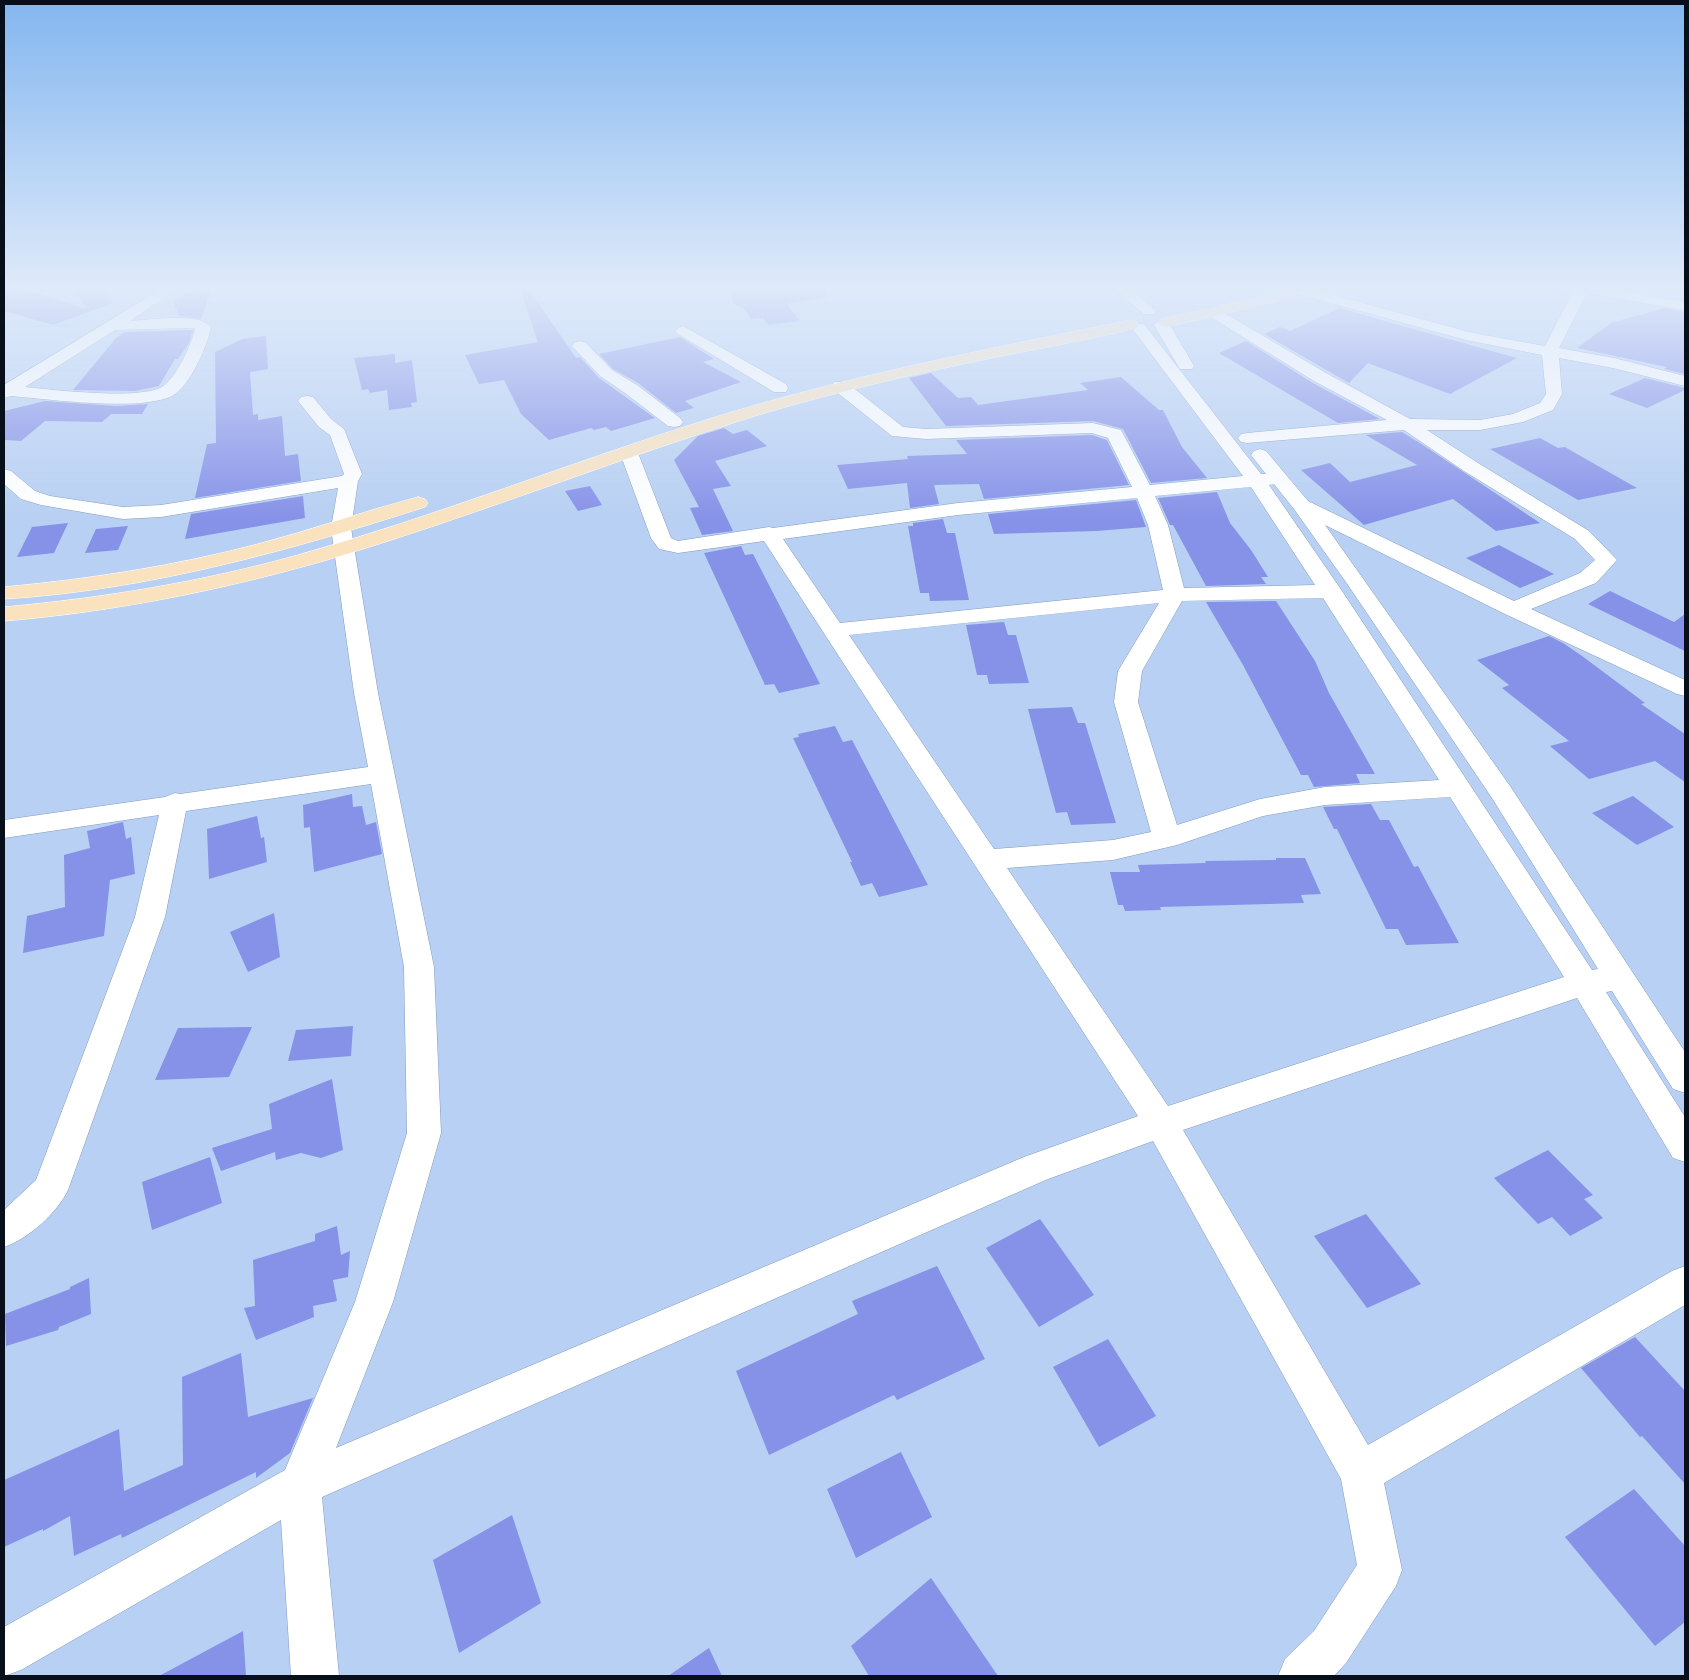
<!DOCTYPE html>
<html>
<head>
<meta charset="utf-8">
<style>
	body { margin:0 }
	#map { position:relative; width:1689px; height:1680px; overflow:hidden; background:#b8d0f3; font-family:"Titillium Web",sans-serif }
	canvas { display:block }
	.frame { position:absolute; inset:0; border:5px solid #070f1b; pointer-events:none }
</style>
</head>
<body>
<div id="map">
<canvas width="1689" height="1680"></canvas>
<div class="frame"></div>
</div>
<script>
const g = document.querySelector('canvas').getContext('2d');
g.lineJoin = 'round';
function fill(path, color) { g.fillStyle = color; g.fill(path, 'evenodd'); }
function strokePath(path, color, width, dash) { g.strokeStyle = color; g.lineWidth = width; g.lineCap = dash ? 'butt' : 'round'; g.setLineDash(dash || []); g.stroke(path); }
fill(new Path2D(`
	M4 286H16L86 309 72 286H102L113 303 53 325 4 311Z
	M519 286H527L576 358 580 357 599 378 655 418 611 431 606 427 594 430 591 428 549 440 521 414 504 380 479 384 465 355 538 342Z
	M730 286H826L827 297 787 304 800 321 768 325 763 318 751 319 743 308 733 304Z
	M212 289 201 319 179 316 173 302 185 294Z
	M1340 308 1406 327 1517 358 1450 394 1368 363 1349 383 1264 334 1280 327 1290 331Z
	M1665 308 1685 312V374L1664 369 1667 367 1577 348 1611 323Z
	M193 330 189 343 178 359H175L159 386 135 391 73 390 116 338 125 332Z
	M266 336 268 369 250 372 253 415 258 414V420L282 416 285 456 298 454 301 481 195 498 207 444 216 443 215 352 242 339Z
	M680 337 714 359 703 362 741 382 685 401 694 408 676 413 638 383 613 369 599 354Z
	M1246 341 1313 383 1380 419 1338 423 1219 353Z
	M395 354V363L412 360 417 402 411 403 412 407 389 410 387 390 370 393 368 389 362 390 354 358Z
	M931 373 958 398 971 397 978 405 1088 390 1080 383 1121 377 1159 410H1163L1182 447 1207 478 1151 483 1123 429 1093 421 946 426 909 378Z
	M1645 378 1685 388V390L1647 408 1609 394Z
	M45 401 116 406 148 404 142 414H111L102 422 45 421 21 441 4 440V411Z
	M724 428 733 434 747 430 767 446 715 461 731 486 713 489 733 531 702 535 690 508 699 507 674 460 698 436Z
	M1402 432 1423 445 1540 523 1496 531 1453 499 1364 525 1301 470 1330 463 1350 482 1417 465 1366 435Z
	M1092 435 1107 440 1129 485 984 499 979 484 934 485 939 504 910 508 907 483 848 489 837 465 908 459 907 456 967 454 956 440Z
	M1540 438 1558 448 1565 447 1584 458 1637 488 1578 500 1490 449Z
	M590 486 602 505 578 511 565 491Z
	M1217 492 1230 523 1251 550 1268 577H1261L1266 584 1206 586 1173 525H1170L1158 498Z
	M303 496 305 518 185 539 191 514Z
	M1136 500 1146 527 1096 531 994 534 988 514Z
	M943 519 947 533H955L969 600 930 601 929 593H920L908 526H913V523Z
	M68 523 54 553 17 557 32 527Z
	M128 526 118 550 85 553 96 529Z
	M1499 545 1554 574 1520 588 1466 558Z
	M741 546 745 555 753 554 820 684 779 693 774 684 765 685 704 553Z
	M1610 591 1674 622 1685 614V651L1588 604Z
	M1276 601 1315 661 1329 693 1375 774H1356L1360 783 1314 787 1308 775H1301L1243 665 1206 602Z
	M1004 622 1008 635H1016L1029 683 989 684 987 675H977L966 625Z
	M1549 636 1563 643 1582 656 1645 703 1641 704 1685 734V782L1655 761 1589 779 1550 746 1569 741 1502 688 1509 685 1477 660Z
	M1072 707 1078 723H1085L1116 823 1071 825 1067 812 1056 813 1028 709Z
	M835 726 843 742 852 740 928 885 879 897 872 883 861 886 850 862H852L793 738 799 737 798 734Z
	M352 794 353 807 362 806 366 825 376 822 382 854 314 872 310 827 304 828 303 805Z
	M1633 796 1674 827 1637 845 1592 813Z
	M1371 804 1380 820H1389L1414 867 1418 866 1459 943 1406 945 1398 929H1386L1337 829H1334L1323 807Z
	M257 816 261 838 264 837 267 862 209 879 207 829Z
	M123 822 126 839 131 837 135 874 110 880 104 936 23 953 27 916 65 907 64 855 90 848 87 831Z
	M1276 858H1305L1321 894 1301 895 1304 903 1160 907 1161 910 1125 911 1123 905H1118L1110 872H1140L1138 865 1206 863 1205 861 1276 860Z
	M274 913 280 957 248 972 230 932Z
	M353 1026 351 1056 288 1061 296 1030Z
	M252 1027 229 1077 155 1080 178 1028Z
	M332 1079 343 1150 321 1158 301 1153 276 1160 275 1152 221 1171 212 1148 272 1129 269 1104Z
	M1548 1150 1593 1195 1584 1199 1603 1218 1570 1236 1552 1217 1538 1224 1494 1178Z
	M210 1157 222 1203 152 1230 142 1182Z
	M1366 1214 1421 1284 1367 1308 1314 1236Z
	M1040 1219 1094 1295 1039 1327 986 1248Z
	M337 1226 341 1255 350 1251 348 1277 333 1280 337 1301 313 1306 314 1317 256 1340 244 1308 255 1306 253 1260 315 1241V1234Z
	M937 1266 985 1359 897 1400 894 1395 769 1455 736 1371 858 1314 852 1301Z
	M89 1278 91 1314 59 1327 58 1330 6 1346 5 1314 70 1289V1287Z
	M1635 1337 1685 1391V1484L1642 1436 1640 1437 1581 1368Z
	M1108 1339 1156 1416 1099 1447 1053 1367Z
	M241 1353 248 1417 313 1398 290 1453 256 1478V1472L122 1538 121 1534 74 1556 70 1516 43 1531V1529L4 1547V1480L119 1429 124 1491 183 1465 182 1377Z
	M901 1452 932 1517 856 1558 827 1489Z
	M1634 1489 1685 1546V1622L1655 1646 1565 1537Z
	M512 1515 541 1603 459 1653 433 1560Z
	M931 1578 998 1676H869L851 1646Z
	M243 1631 246 1676H159Z
	M709 1648 722 1676H668Z`), '#8691e8');
const minor = new Path2D(`
	M166 286H182L130 321C148 320 200 312 211 327 208 345 189 388 172 396 137 412 51 399 11 396L4 398V385ZM193 328 195 329C192 344 175 380 162 387 139 400 54 390 25 387L115 330Z
	M1112 286H1127L1156 311 1154 314H1144Z
	M1278 286H1300L1473 333 1545 346 1573 291 1564 289 1562 286H1592L1685 302V310L1587 293 1559 348 1614 358 1685 376V386L1613 368 1559 358 1562 394 1553 410 1523 422 1480 430H1427L1478 463 1589 531 1617 560 1596 583 1531 609 1685 680V696L1677 694 1505 614 1325 525 1510 786 1685 1052V1093L1673 1089 1612 991 1606 992 1685 1117V1162L1673 1158 1577 998 1183 1130 1368 1445 1672 1271 1685 1266V1305L1384 1483 1402 1570 1396 1586 1346 1663 1334 1676H1278L1285 1659 1314 1631 1357 1565 1341 1479 1153 1141 1048 1179 322 1497 339 1676H291L281 1520 21 1670 4 1676V1627L285 1470 355 1302 407 1133 404 967 371 784 186 811 165 917 68 1190C57 1213 28 1239 4 1247V1210L36 1180 135 917 159 815 4 838V820L165 797 175 793 180 794 368 767 354 693 331 528 338 488 161 517 123 519 41 505 21 499 4 484V469L11 471 35 491 50 496 123 507 161 505 342 476 344 474 330 435 319 427 298 401 301 397 307 396 313 397 331 419 344 429 362 474 358 481 351 528 378 693 434 967 441 1133 393 1302 336 1448 1024 1157 1138 1116 764 541 678 553 659 549 651 538 620 453 623 449 629 448 635 449 638 453 671 538 678 541 769 527 773 528 958 503 1132 487 1108 438 1092 433 926 439 892 436 834 390 832 386 834 382H846L903 427 926 429 1093 423 1121 430 1150 485 1243 476 1131 327 1134 324H1144L1261 474H1266L1251 455 1254 451 1260 449 1266 451 1308 501 1514 601 1580 573 1595 560 1575 539 1464 471 1404 430 1247 443 1241 442 1238 438 1241 434 1247 433 1387 420 1314 381 1206 314 1204 311 1206 308H1216L1326 373 1410 419 1480 420 1513 414 1540 403 1546 394 1542 355 1466 340 1280 289ZM1274 484 1294 509 1348 585 1492 798 1598 969 1592 970 1342 591 1269 485ZM1251 487 1315 585 1184 588 1168 525 1155 496ZM1137 498 1148 525 1163 590 840 623 783 539 958 515ZM1323 598 1439 780 1325 787 1260 799 1177 825 1138 702 1142 671 1182 601ZM1159 603 1118 671 1114 702 1151 832 1113 840 994 849 849 635ZM1450 797 1564 977 1168 1106 1007 868 1113 860 1177 845 1263 816 1325 805Z
	M1162 320 1167 322 1170 325 1194 366 1192 369H1180L1178 366 1154 325 1157 322Z
	M683 326 786 384 788 388 786 392H774L678 334 675 331 678 328Z
	M580 341 586 343 612 370 637 385 680 418 683 422 680 426 674 427 668 426 625 393 600 376 572 346 574 343Z`);
const major = new Path2D(`
	M1291 286H1310L1308 289 1274 302 1166 327 1161 325 1158 322 1161 319 1265 296Z
	M1131 320 1136 322 1139 325 1136 328C1089 340 1040 348 992 358 913 374 835 392 758 415 613 460 472 517 327 560 222 590 113 612 4 621V607C103 598 201 582 298 555 437 516 572 462 709 419 847 376 989 349 1131 320Z
	M418 497 425 499 428 503 425 507C288 551 148 590 4 599V587C90 579 174 566 258 544 312 530 364 511 418 497Z`);
strokePath(minor, '#839abb', 1);
strokePath(major, '#fff', 1);
fill(minor, '#fff');
fill(major, '#fae2be');
const sky = g.createLinearGradient(0, 0, 0, 521);
sky.addColorStop(0, '#83b6ef');
sky.addColorStop(0.55, '#dfeafa');
sky.addColorStop(1, '#dfeafa00');
g.fillStyle = sky;
g.fillRect(0, 0, 1689, 521);
</script>
</body>
</html>
